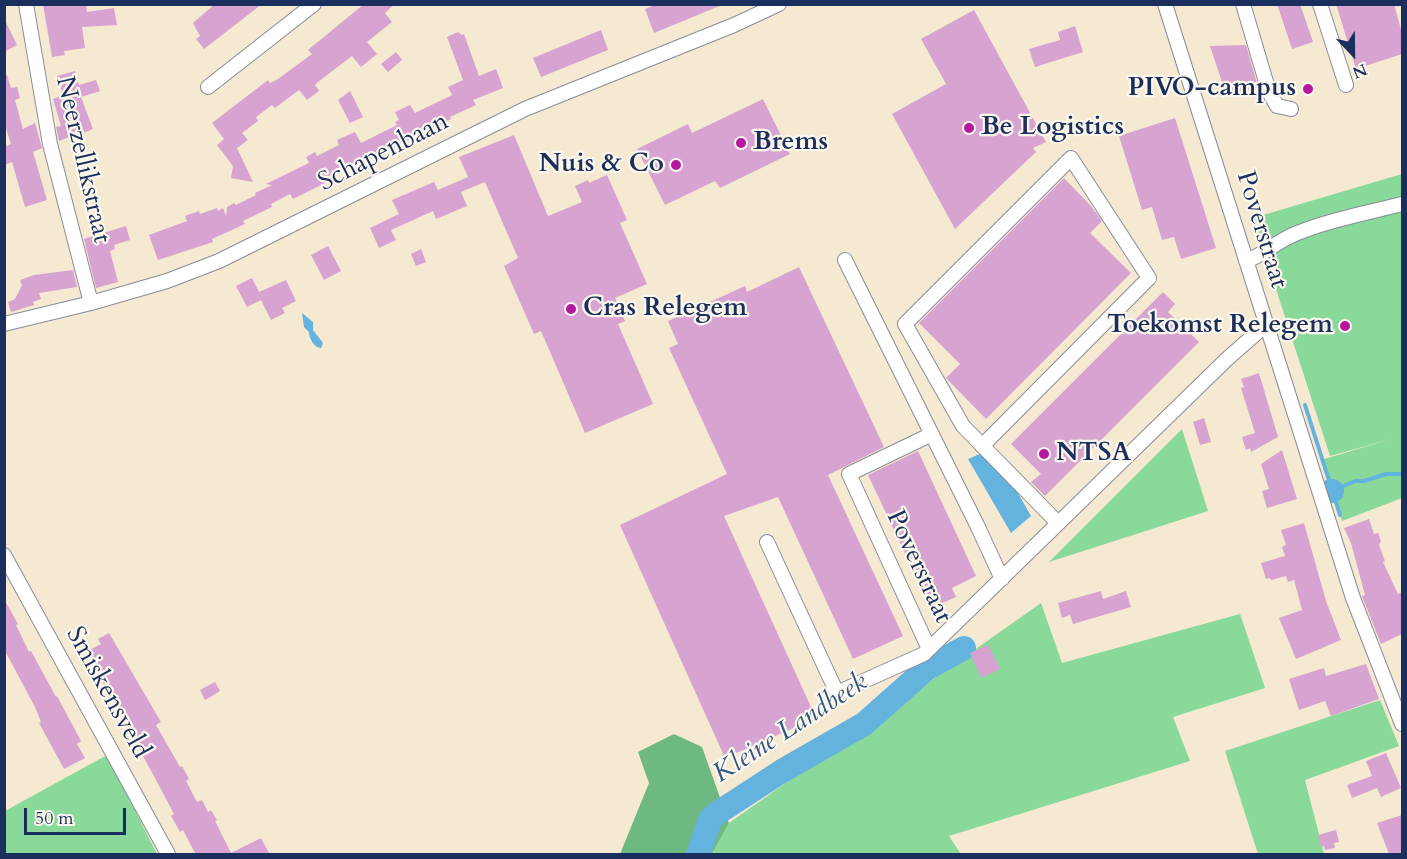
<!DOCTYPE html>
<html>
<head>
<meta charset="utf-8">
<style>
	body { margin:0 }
	#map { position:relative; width:1407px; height:859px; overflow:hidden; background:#f5e9d2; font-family:Cardo,serif }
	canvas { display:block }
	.frame { position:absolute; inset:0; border:6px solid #1b2f5e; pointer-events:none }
	.north { position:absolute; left:1323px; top:24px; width:60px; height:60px; -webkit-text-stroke:4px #fbf7ec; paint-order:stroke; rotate:158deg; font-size:16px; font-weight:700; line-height:24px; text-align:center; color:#1b2f5e }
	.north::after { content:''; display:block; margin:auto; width:21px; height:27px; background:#1b2f5e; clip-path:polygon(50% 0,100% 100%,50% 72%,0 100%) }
	.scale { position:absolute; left:24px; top:808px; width:102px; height:27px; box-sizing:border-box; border:3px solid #1b2f5e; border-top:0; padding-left:8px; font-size:18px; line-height:21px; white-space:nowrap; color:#1b2f5e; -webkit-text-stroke:4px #fbf7ec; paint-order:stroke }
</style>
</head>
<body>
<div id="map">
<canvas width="1407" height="859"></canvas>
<div class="frame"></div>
<div class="north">N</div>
<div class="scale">50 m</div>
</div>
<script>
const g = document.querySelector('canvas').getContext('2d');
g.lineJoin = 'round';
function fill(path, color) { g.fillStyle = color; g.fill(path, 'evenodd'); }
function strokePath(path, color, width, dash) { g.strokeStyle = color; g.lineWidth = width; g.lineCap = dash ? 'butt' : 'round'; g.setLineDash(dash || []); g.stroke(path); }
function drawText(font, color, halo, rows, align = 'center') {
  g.font = font + ' Cardo,serif'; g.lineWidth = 4.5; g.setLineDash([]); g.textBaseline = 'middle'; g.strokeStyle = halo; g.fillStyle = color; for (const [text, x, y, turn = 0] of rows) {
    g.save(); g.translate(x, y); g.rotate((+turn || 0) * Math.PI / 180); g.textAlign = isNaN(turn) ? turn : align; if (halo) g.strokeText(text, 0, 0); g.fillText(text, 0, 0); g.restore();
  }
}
fill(new Path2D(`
	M1402 174V498L1342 521 1321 460 1391 439 1330 456 1253 218Z
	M1182 429 1208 511 1049 562Z
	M1041 603 1062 663 1240 614 1265 688 1173 717 1190 761 949 836 961 854H712L729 823Z
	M1380 700 1399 746 1305 780 1324 854H1258L1225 751Z
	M107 755 157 854H5V811Z`), '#88d99a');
fill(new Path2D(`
	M674 734 702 747 729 823 712 854H620L649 783 638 752Z`), '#6eb982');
fill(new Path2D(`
	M302 313 313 322V330L323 343 321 348C314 348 309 338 309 332L304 327Z
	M982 453 1015 488 1031 516 1011 533 968 459Z`), '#64b2de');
strokePath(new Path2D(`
	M1305 405 1340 515
	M1332 491 1355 481H1364L1386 474H1402`), '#64b2de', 4);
strokePath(new Path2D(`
	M1331 491H1332
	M698 854 711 818 716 814 782 771 864 724 926 669 964 648`), '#64b2de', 24);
fill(new Path2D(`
	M43 4H86L87 12 114 8 117 25 82 27 85 48 64 51 65 55 52 57Z
	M215 4H262L204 49 196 39 200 36 193 23Z
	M364 4H395L385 13 392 22 367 42 377 54 361 67 352 56 318 82 315 85 319 91 307 100 299 90 275 108 272 105 256 117 258 121 242 133 248 140 237 148 253 182 231 178 233 166 217 145 224 139 212 123 268 80 270 83 278 79 312 54 308 50Z
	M658 4H722V5L654 33 645 9Z
	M1277 4H1300L1313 42 1292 49Z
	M1336 4H1394L1402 33V54L1356 69Z
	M974 10 1046 142 1033 148 1036 152 955 229 892 114 946 84 921 39Z
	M4 18 17 45 4 52Z
	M1075 26 1083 52 1035 67 1029 49 1060 40 1058 32Z
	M601 30 608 50 541 77 533 58Z
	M458 32 462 35 464 34 479 76 496 69 503 88 473 100 476 105 450 117 451 119 351 169 349 166 327 177 329 181 293 199 290 194 271 204 272 207 243 221 245 224 212 239 213 242 158 260 149 235 187 221 185 216 199 211 200 214 217 208 218 211 223 208 226 216 227 207 234 203 236 205 256 195 255 193 272 185 266 184 309 163 306 157 315 152 317 156 339 145 337 140 355 132 361 143 397 125 395 122 399 120 395 112 410 105 415 113 452 95 448 87 463 80 447 37Z
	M1246 45 1258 87 1227 97 1210 46Z
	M396 52 402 60 388 72 381 64Z
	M75 71 79 85 96 80 100 91 81 97 93 129 83 133 84 136 73 140 72 136 59 141 56 127 61 126 53 99 63 95 57 76Z
	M4 75H7L11 88 17 87 20 98 15 100 23 129 35 123 42 148 33 152 47 200 25 207 12 162 4 165V147L11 144 4 122Z
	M350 91 363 117 350 123 338 100Z
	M763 99 790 154 720 188 715 181 665 205 637 149 688 124 692 133Z
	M1175 118 1216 248 1181 259 1174 237 1162 240 1152 207 1142 210 1119 136Z
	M514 135 548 216 582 202 575 186 588 180 589 183 607 175 627 220 620 223 647 284 615 298 625 321 618 324 653 404 585 433 541 331 534 334 504 266 518 258 485 182 461 192 467 206 436 219 433 211 391 230 396 240 379 248 370 228 399 214 392 200 434 182 438 190 468 177 459 157Z
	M1064 178 1091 206 1102 221 1090 233 1131 273 986 419 946 378 960 364 919 323Z
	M126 226 130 240 114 245 115 249 110 251 118 282 96 288 84 239Z
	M328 246 341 271 324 280 311 255Z
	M421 249 426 262 416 266 411 254Z
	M799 267 884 447 828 475 903 636 853 659 778 497 724 516 816 718 725 758 620 525 727 474 669 348 678 344 668 321 745 286 747 292Z
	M73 270 77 287 39 293 41 299 33 302 34 305 11 312 8 302 15 299 22 285 20 280 34 275Z
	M252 278 259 292 286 280 296 301 282 308 285 313 271 320 261 300 247 307 236 286Z
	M1163 292 1175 304 1168 312 1199 342 1045 496 1031 482 1041 474 1011 444Z
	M1259 373 1278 437 1251 452 1250 448 1246 450 1242 437 1255 433 1241 388 1244 387 1241 379Z
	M1204 418 1211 442 1200 445 1193 422Z
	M1282 450 1297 499 1267 508 1262 491 1269 489 1261 464Z
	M918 451 976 576 952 588 956 597 931 608 868 475Z
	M1369 519 1374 534 1378 533 1381 541 1379 545 1385 561 1383 562 1398 594 1402 592V634L1381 644 1362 596 1365 595 1351 543 1344 528Z
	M1304 523 1326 601 1341 640 1296 659 1279 618 1302 610 1294 580 1288 582 1286 576 1271 580 1270 578 1266 579 1261 563 1285 556 1282 547 1286 545 1281 530Z
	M1101 591 1103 599 1126 591 1131 607 1073 624 1070 615 1062 618 1058 603Z
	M4 599 18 624 16 625 29 652 31 651 56 697 57 696 81 741 77 744 85 758 64 769 39 723 41 722 35 707 4 649Z
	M109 633 161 722 156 725 180 767 182 766 189 779 186 781 197 802 202 800 208 812 211 810 217 820 215 821 231 853 261 838 270 855H196L183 830 180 832 171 816 174 814 156 780 86 652 101 644 98 639Z
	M988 645 1000 669 981 678 970 653Z
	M1366 664 1379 699 1331 716 1325 701 1299 710 1289 679 1324 668 1326 676Z
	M215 682 220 691 205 700 200 690Z
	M1386 753 1401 788 1381 797 1377 788 1352 798 1347 785 1372 776 1366 761Z
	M1402 815V853L1389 854 1377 823Z
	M1336 830 1339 842 1334 843 1335 848 1325 850 1324 846 1321 847 1318 835Z`), '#d7a3d0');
const minor = new Path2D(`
	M26 4 50 144 91 303
	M1165 4 1353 598 1402 724
	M1243 4 1269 92 1277 106 1291 109
	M1320 4 1346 85
	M208 87 314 4
	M845 260 977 525 1002 579
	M1246 261C1264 255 1277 241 1295 234 1329 220 1367 213 1402 204
	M4 324 91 303 167 281 219 261 525 109 734 25 779 4
	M982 446 1149 278 1071 158 905 324 963 426 1058 523
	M767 542 837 693 924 654 1227 359 1260 330 1267 326
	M4 555 168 854
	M929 649 849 474 932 434`);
strokePath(minor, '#888c98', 16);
strokePath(minor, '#fff', 14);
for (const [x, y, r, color] of [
	[1308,89,6,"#b5179e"],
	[969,128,6,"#b5179e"],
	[741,143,6,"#b5179e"],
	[676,165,6,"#b5179e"],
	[571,309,6,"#b5179e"],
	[1345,326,6,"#b5179e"],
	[1044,454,6,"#b5179e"]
]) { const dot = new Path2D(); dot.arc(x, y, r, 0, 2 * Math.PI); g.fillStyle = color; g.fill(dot); strokePath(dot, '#fbf7ec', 2); }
drawText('bold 26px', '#1b2f5e', '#fbf7ec', [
	["PIVO-campus",1296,89,"right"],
	["Be Logistics",981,128],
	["Brems",753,143],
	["Nuis & Co",664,165,"right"],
	["Cras Relegem",583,309],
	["Toekomst Relegem",1333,326,"right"],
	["NTSA",1056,454]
], 'left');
drawText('26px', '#1b2f5e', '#fbf7ec', [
	["Schapenbaan",384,153,-27],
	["Neerzellikstraat",82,160,77],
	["Poverstraat",1261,230,73],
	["Poverstraat",918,567,65],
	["Smiskensveld",107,693,61]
]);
drawText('italic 27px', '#315684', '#fbf7ec', [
	["Kleine Landbeek",791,729,-33]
]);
</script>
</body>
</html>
